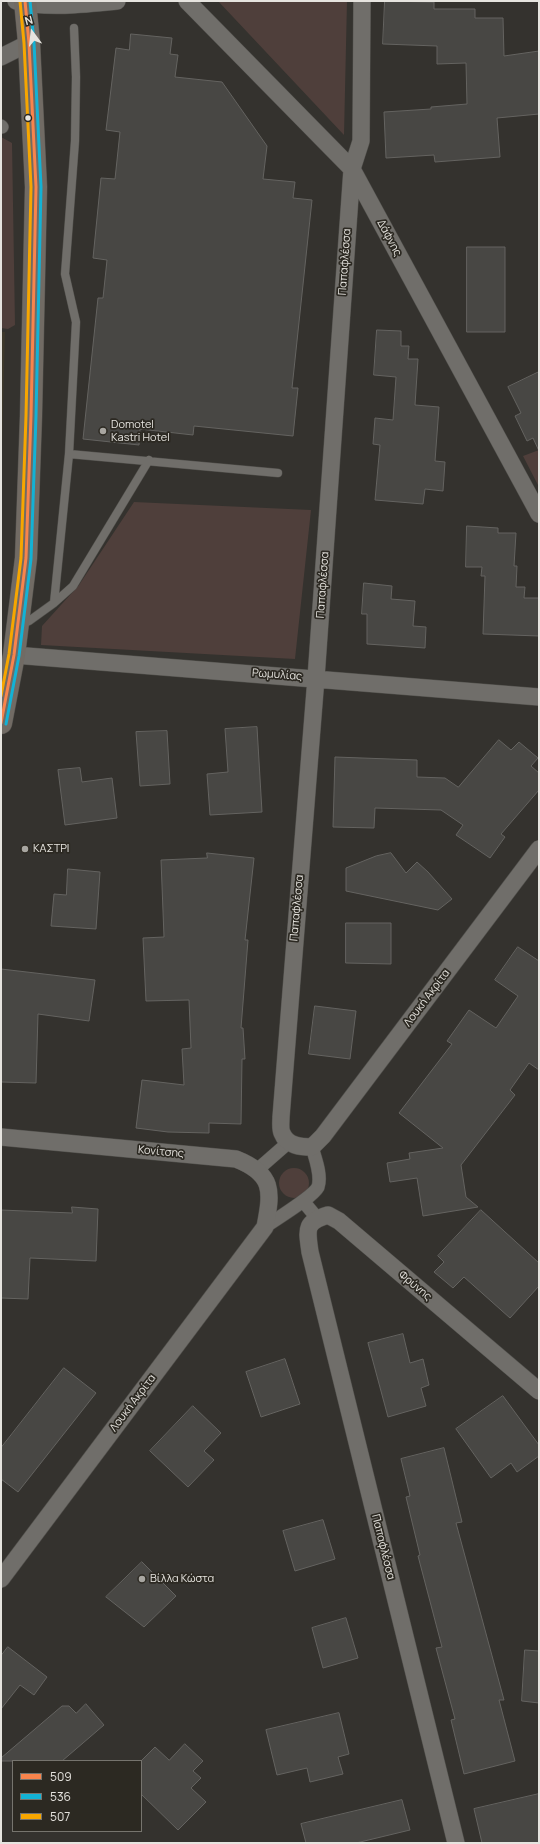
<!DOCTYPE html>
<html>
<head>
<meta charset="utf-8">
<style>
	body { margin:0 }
	#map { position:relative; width:540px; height:1844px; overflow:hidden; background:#34322e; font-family:Manrope,sans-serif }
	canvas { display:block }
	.frame { position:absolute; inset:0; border:2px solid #e6e4df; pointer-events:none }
	.legend { position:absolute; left:12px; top:1760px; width:130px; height:72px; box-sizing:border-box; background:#2c2922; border:1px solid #76746e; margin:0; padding:5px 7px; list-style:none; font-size:12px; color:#e6e4df }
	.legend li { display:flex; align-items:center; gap:8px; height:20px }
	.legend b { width:20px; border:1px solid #76746e }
	.north { position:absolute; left:12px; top:12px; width:40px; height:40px; -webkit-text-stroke:3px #2c2922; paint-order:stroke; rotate:345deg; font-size:11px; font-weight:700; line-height:16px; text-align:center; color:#e6e4df }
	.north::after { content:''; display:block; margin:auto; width:14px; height:18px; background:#e6e4df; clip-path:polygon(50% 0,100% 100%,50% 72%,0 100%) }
</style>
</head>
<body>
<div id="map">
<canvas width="540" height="1844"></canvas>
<div class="frame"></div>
<ul class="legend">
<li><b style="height:5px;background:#f8844c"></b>509</li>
<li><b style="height:5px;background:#13b2d5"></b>536</li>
<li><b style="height:5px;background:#f7a600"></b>507</li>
</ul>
<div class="north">N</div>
</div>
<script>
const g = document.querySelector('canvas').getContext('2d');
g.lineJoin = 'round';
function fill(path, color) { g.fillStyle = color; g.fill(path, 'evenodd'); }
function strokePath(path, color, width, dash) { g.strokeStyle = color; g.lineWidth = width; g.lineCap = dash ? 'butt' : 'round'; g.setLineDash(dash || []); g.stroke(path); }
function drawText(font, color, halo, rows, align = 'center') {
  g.font = font + ' Manrope,sans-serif'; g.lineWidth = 3.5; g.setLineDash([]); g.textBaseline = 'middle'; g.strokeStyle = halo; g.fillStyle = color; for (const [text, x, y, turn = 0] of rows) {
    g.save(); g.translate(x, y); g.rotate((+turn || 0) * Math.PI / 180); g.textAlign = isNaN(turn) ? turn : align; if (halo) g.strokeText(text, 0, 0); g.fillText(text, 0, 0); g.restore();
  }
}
fill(new Path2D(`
	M1 332H5L1 485Z`), '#3e392c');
fill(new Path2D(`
	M218 1H347L344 135Z
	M1 137 12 143 15 325 8 329 1 328Z
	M539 450V487L523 456Z
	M134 502 311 510 295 659 41 645 42 626 79 585Z
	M279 1183a15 15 0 1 1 30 0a15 15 0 1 1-30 0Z`), '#4f3f3b');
const building = new Path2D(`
	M385 1 434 2V9H475V18H503L504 56 539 51V114L497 118 500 157 435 162 434 155 386 158 384 112 431 109V107L467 104 466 63 437 64V46L383 44Z
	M131 34 172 38 170 54 178 55 175 77 222 82 267 146 263 179 295 182 293 198 312 200 292 388H298L293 436 194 426 193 435 140 429 139 445 83 439 98 298H103L107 260 93 258 101 178 115 179 120 132 106 130 116 48 129 50Z
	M467 247H505V332H467Z
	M377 330 401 331V346H409L408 359H418L415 405 439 407 435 461 445 462 443 491 425 489 423 504 375 500 380 445 373 444 375 418 393 420 396 377 374 375Z
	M539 372V451L533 438 527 441 515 416 521 413 508 387Z
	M467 526 498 528V533H516L514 566H517L516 587H525L524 598H539V636L483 634 485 576H481L482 567H466Z
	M364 583 392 586 391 599 415 601 413 626 426 627 425 648 367 644V614H362Z
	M257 727 262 812 210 815 207 774 228 772 225 729Z
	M167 731 170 784 140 786 136 732Z
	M499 740 511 750 519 742 538 758 531 766 539 773V790L501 834 505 837 490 858 456 835 463 825 441 810 375 808 374 828 333 827 335 757 417 760V777L445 778 458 787Z
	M80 768 82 782 112 778 117 818 65 825 58 770Z
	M207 853 254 858 245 940H248L241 1028H243L245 1059H242L241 1124 209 1123V1133L168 1132 136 1128 142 1080 184 1085 182 1049 191 1048 189 1000 146 1001 143 938 164 937 161 860 207 858Z
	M391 853 406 873 417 862 428 872 452 899 438 910 346 891V868L376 856Z
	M68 869 100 872 96 929 51 926 54 894 66 895Z
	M346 923H391V964L346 963Z
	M518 947 539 961V1070L529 1063 510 1090 515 1095 461 1165 466 1197 478 1207 423 1216 417 1178 390 1182 387 1163 410 1159 409 1153 443 1148 399 1113 452 1044 447 1041 469 1010 496 1028 518 996 495 980Z
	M1 969 95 980 89 1021 38 1014 36 1083 1 1082Z
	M315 1006 356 1011 350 1059 309 1054Z
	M72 1207 98 1209 96 1261 30 1258 28 1299 1 1298V1210L72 1213Z
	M481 1210 539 1263V1286L510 1318 464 1277 453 1288 434 1272 444 1262 438 1256Z
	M403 1334 410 1363 423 1359 429 1385 421 1388 426 1406 388 1417 368 1343Z
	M285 1359 300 1404 261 1417 246 1372Z
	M64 1368 96 1393 18 1492 1 1479V1448Z
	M503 1396 539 1445V1456L517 1472 511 1463 491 1478 456 1429Z
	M193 1406 221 1433 204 1451 214 1460 188 1487 150 1451Z
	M444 1448 462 1522 456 1523 504 1700H499L515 1761 464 1774 451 1720 455 1719 436 1648 442 1647 418 1556 420 1555 406 1497 410 1496 401 1459Z
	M323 1520 335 1559 295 1571 283 1531Z
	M142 1562 176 1596 144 1627 106 1597Z
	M346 1618 358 1658 323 1668 312 1628Z
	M8 1647 47 1677 34 1695 20 1685 1 1709V1656Z
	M525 1650 539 1651V1703L522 1701Z
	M86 1704 104 1725 62 1761H1V1758L62 1706H69L76 1713Z
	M339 1713 349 1754 338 1757 343 1774 310 1782 307 1768 277 1775 266 1730Z
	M185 1744 203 1761 193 1771 201 1778 191 1788 206 1802 178 1830 141 1794V1761L155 1747 169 1760Z
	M539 1794V1843H482L474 1809Z
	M402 1800 410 1830 356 1843H306L301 1824Z`);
fill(building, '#484744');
strokePath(building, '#646360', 1);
const service = new Path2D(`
	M69 454 278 473
	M54 603 73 586 149 460
	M19 625 29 621 54 603 69 454 76 322 65 274 75 141 76 77 74 28`);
const pedestrian = new Path2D(`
	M1 126 2 127
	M257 1170 289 1142
	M303 1201 317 1218
	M265 1227C276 1219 313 1197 318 1187 322 1175 315 1158 312 1147`);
const minor = new Path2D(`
	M16 1C47 9 85 4 117 1
	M187 1 352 169 539 514
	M362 1 361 141 352 169 316 678 281 1117C281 1122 280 1129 282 1133 287 1146 301 1147 312 1147L323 1136 539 849
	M1 57 29 43
	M14 655 539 697
	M1 1137 236 1159C274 1174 272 1191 265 1227L1 1579
	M456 1843 310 1252C307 1230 304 1222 328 1215L339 1221 539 1391`);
const primary = new Path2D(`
	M1 723 14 655 26 558 31 416 36 187 29 43 25 1`);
strokePath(service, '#504f4b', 9);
strokePath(pedestrian, '#504f4b', 14);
strokePath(minor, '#504f4b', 18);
strokePath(primary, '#504f4b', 23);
strokePath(service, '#706e6a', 8);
strokePath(pedestrian, '#706e6a', 13);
strokePath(minor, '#706e6a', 17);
strokePath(primary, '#716b64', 22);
strokePath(new Path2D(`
	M1 723 14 655 26 558 31 416 36 187 29 43 25 1`), '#f8844c', 3);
strokePath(new Path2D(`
	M6 724 19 656 31 559 36 416 41 187 34 43 30 1`), '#13b2d5', 3);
strokePath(new Path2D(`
	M1 696 9 654 21 558 26 416 31 187 24 43 20 1`), '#f7a600', 3);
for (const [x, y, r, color] of [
	[28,118,3.5,"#e6e4df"],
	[103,431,4,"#a8a6a1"],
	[25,849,4,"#a8a6a1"],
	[142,1579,4,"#a8a6a1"]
]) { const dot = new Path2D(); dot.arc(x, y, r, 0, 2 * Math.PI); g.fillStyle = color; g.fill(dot); strokePath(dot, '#2c2922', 1.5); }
drawText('11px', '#e6e4df', '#2c2922', [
	["Δάφνης",389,238,62],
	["Παπαφλέσσα",345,262,-86],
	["Παπαφλέσσα",323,585,-86],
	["Ρωμυλίας",277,675,4],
	["Παπαφλέσσα",297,908,-85],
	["Λουκή Ακρίτα",427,998,-53],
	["Κονίτσης",161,1152,5],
	["Φρύνης",415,1286,40],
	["Λουκή Ακρίτα",133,1403,-53],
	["Παπαφλέσσα",383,1547,76]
]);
drawText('11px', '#e6e4df', '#2c2922', [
	["Domotel",111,425],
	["Kastri Hotel",111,438],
	["ΚΑΣΤΡΙ",33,849],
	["Βίλλα Κώστα",150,1579]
], 'left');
</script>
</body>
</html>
